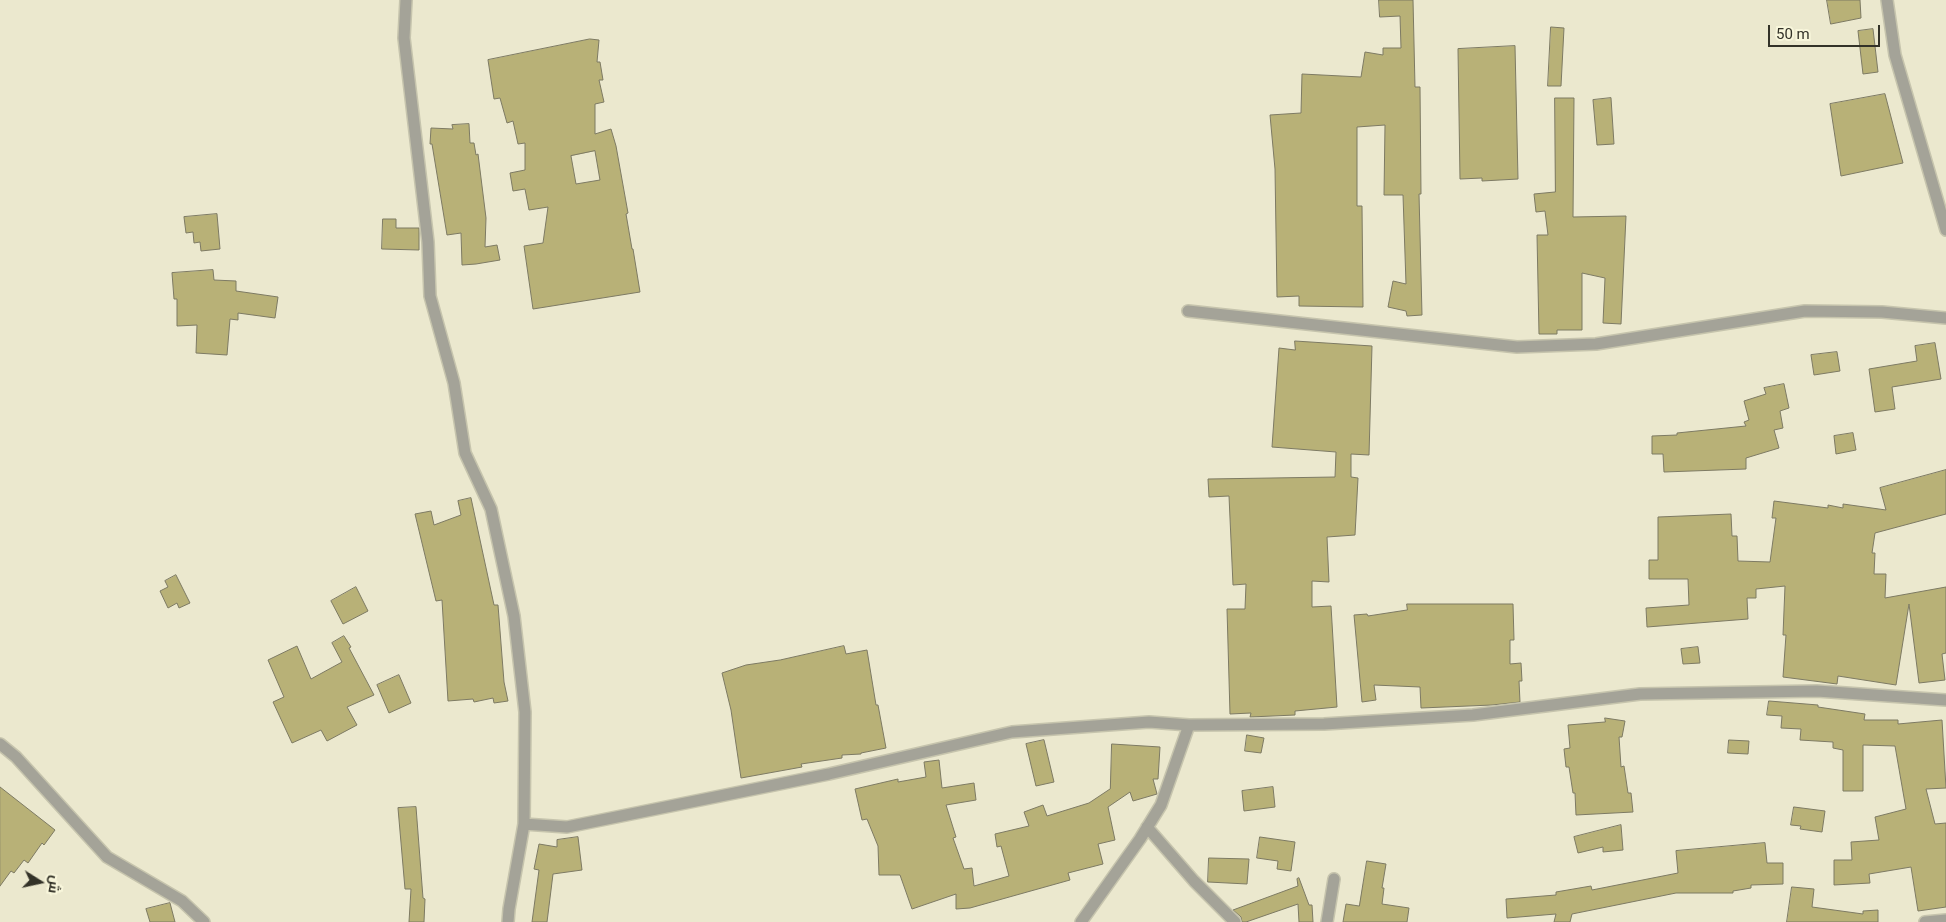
<!DOCTYPE html>
<html>
<head>
<meta charset="utf-8">
<style>
	body { margin:0 }
	#map { position:relative; width:1946px; height:922px; overflow:hidden; background:#ebe8ce; font-family:Roboto,Cairo,sans-serif }
	canvas { display:block }
	.north { position:absolute; left:15px; top:857px; width:50px; height:50px; -webkit-text-stroke:4px #f8f6db; paint-order:stroke; rotate:100deg; font-size:14px; font-weight:700; line-height:20px; text-align:center; color:#333228 }
	.north::after { content:''; display:block; margin:auto; width:18px; height:22px; background:#333228; clip-path:polygon(50% 0,100% 100%,50% 72%,0 100%) }
	.scale { position:absolute; left:1768px; top:25px; width:112px; height:22px; box-sizing:border-box; border:2px solid #333228; border-top:0; padding-left:6px; font-size:15px; line-height:18px; white-space:nowrap; color:#333228; -webkit-text-stroke:4px #f8f6db; paint-order:stroke }
</style>
</head>
<body>
<div id="map">
<canvas width="1946" height="922"></canvas>
<div class="north">ش</div>
<div class="scale">50 m</div>
</div>
<script>
const g = document.querySelector('canvas').getContext('2d');
g.lineJoin = 'round';
function fill(path, color) { g.fillStyle = color; g.fill(path, 'evenodd'); }
function strokePath(path, color, width, dash) { g.strokeStyle = color; g.lineWidth = width; g.lineCap = dash ? 'butt' : 'round'; g.setLineDash(dash || []); g.stroke(path); }
const building = new Path2D(`
	M1379 0H1413L1415 87H1420L1421 194H1419L1422 315 1407 316 1406 311 1388 307 1393 281 1406 284 1403 195H1384L1385 125 1357 127V206H1362L1363 307 1299 306V296L1277 297 1275 169 1270 115 1301 113 1302 74 1361 77 1365 52 1383 55V48H1401L1400 16 1380 17Z
	M1827 0H1860L1861 18 1831 24Z
	M1551 27 1564 28 1561 86H1548Z
	M1873 29 1878 72 1863 74 1858 31Z
	M590 39 599 40 597 62H600L603 80H599L604 102 595 104V134L611 129 616 146 628 213 626 214 632 249H633L640 292 533 309 524 246 543 243 548 207 529 210 525 189 513 191 510 173 525 170V143L518 144 513 121 507 123 500 98 494 99 488 60ZM595 151 600 180 576 184 571 156Z
	M1515 46 1518 179 1482 181V178L1460 179 1458 49Z
	M1885 94 1903 163 1841 176 1830 104Z
	M1555 98H1574L1573 217 1626 216 1621 324 1603 323 1605 278 1582 273V330H1557V334H1539L1537 235H1548L1545 211 1536 212 1534 194 1555 192Z
	M1611 98 1614 144 1597 145 1593 100Z
	M469 124 470 143H474L476 155 478 154 486 218 485 247 497 245 500 260 476 264 462 265 461 233 447 235 432 144H430L431 128 453 129 452 125Z
	M217 214 220 249 201 251 200 242 194 243 193 232 186 233 184 217Z
	M383 219H396V228H419V250L382 249Z
	M213 270 214 280 236 281V291L278 297 275 318 238 313V320L230 319 227 355 196 353 197 325 177 326V299H174L172 273Z
	M1295 341 1372 346 1369 455 1351 454V477L1358 478 1355 535 1327 537 1329 582 1312 581V607L1331 606 1337 707 1295 711V715L1250 717 1251 713 1230 714 1227 609H1245L1246 584 1233 585 1229 496 1209 497 1208 479 1335 477 1336 452 1272 447 1279 348 1295 350Z
	M1935 343 1941 379 1892 387 1895 409 1875 412 1869 369 1917 361 1915 346Z
	M1837 352 1840 371 1814 375 1811 355Z
	M1784 384 1789 408 1780 411 1783 428 1774 430 1779 448 1746 458V469L1664 472 1663 454H1652V436L1677 435V433L1746 426 1744 422 1749 420 1744 401 1766 394 1764 388Z
	M1853 433 1856 450 1836 454 1834 436Z
	M1946 470V514L1875 533 1872 553H1875L1874 574H1886L1885 598 1946 587V653L1942 654 1945 680 1919 683 1909 604 1896 685 1838 676 1837 684 1783 677 1786 635H1783L1785 586 1756 589V598H1747L1748 619 1647 627 1646 608 1689 605 1688 579H1649V560H1658V517L1731 514 1732 536H1737L1738 561 1770 562 1776 518H1772L1774 501 1828 508V505L1843 508V504L1886 510 1880 488Z
	M471 498 494 605H498L504 682 508 701 494 703 493 698 474 702 473 699 448 701 442 600 436 601 415 514 431 511 434 525 461 515 458 501Z
	M176 575 190 603 179 608 177 603 168 608 160 591 168 587 165 581Z
	M356 587 368 611 343 624 331 601Z
	M1407 604H1513L1514 640H1510V664L1521 663 1522 681H1519L1520 702 1492 705 1421 708 1420 687 1374 685 1376 700 1362 702 1354 615 1367 614 1368 616 1407 610Z
	M344 636 351 647 349 648 374 695 347 707 357 725 327 741 321 730 292 743 273 702 284 697 268 660 297 646 311 679 342 662 332 643Z
	M844 646 846 654 867 650 876 705H878L886 748 861 753V754L842 755V758L801 764 802 767 741 778 731 710 722 673 746 665 780 660Z
	M1698 647 1700 663 1683 664 1681 649Z
	M399 675 411 703 389 713 377 685Z
	M1769 701 1818 705V707L1865 714 1864 720H1898V724L1942 720 1946 788 1926 789 1935 824 1946 823V907L1918 911 1911 867 1869 874 1870 883 1834 885V860H1852L1851 842 1879 840 1875 817 1906 809 1895 746 1863 745V791H1843V750L1833 748V742L1800 740 1801 729 1781 728 1782 716 1767 715Z
	M1605 718 1625 721 1622 737H1619L1621 767 1624 766 1628 793H1631L1633 812 1576 815 1575 793H1573L1569 767H1566L1564 749 1570 748 1568 725 1605 722Z
	M1247 735 1264 738 1261 753 1245 751Z
	M1044 740 1054 782 1036 786 1026 744Z
	M1729 740 1749 741 1748 754 1728 753Z
	M1112 744 1160 747 1158 779H1153L1157 794 1133 801 1130 792 1108 807 1115 840 1098 844 1103 864 1068 873 1070 880 970 908 956 909V894L912 909 900 875H879L878 846 867 819 862 820 855 789 898 779V782L926 777 924 762 939 760 942 788 974 783 976 800 946 805 956 837 953 838 964 869 972 868 974 886 1009 876 1001 846 997 847 995 834 1029 826 1024 812 1043 805 1047 816 1089 803 1110 789Z
	M0 787 55 830 44 845 42 843 28 863 24 860 14 873 11 871 0 886Z
	M1273 787 1275 807 1244 811 1242 791Z
	M416 807 423 898 425 899 424 922H409L411 889H405L398 808Z
	M1794 807 1825 811 1822 832 1800 829 1801 826 1791 825Z
	M1621 825 1623 850 1603 852V847L1578 853 1574 837Z
	M578 837 582 870 553 874 547 922H532L539 870 534 869 539 844 557 847V840Z
	M1260 837 1295 842 1291 871 1277 869 1278 861 1257 858Z
	M1765 843 1767 863H1783V884L1751 885V888L1733 891V893H1676L1572 914 1570 922H1554L1556 914 1507 918 1506 899 1556 895V892L1591 886 1592 890 1678 873 1676 851Z
	M1209 858 1249 859 1247 884 1208 882Z
	M1367 861 1386 864 1382 888H1384L1382 904 1409 908 1407 922H1343L1346 904 1359 906Z
	M1299 878 1309 905H1312L1313 922H1299L1298 904 1246 922H1242L1241 917 1233 910 1298 886 1297 879Z
	M1792 887 1814 889 1812 907 1863 914V911L1878 910V922H1787Z
	M170 903 175 922H150L146 909Z`);
fill(building, '#b8b177');
strokePath(building, '#7d7a63', 1);
const minor = new Path2D(`
	M406 0 404 38 428 242 430 296 454 383 465 453 491 509 514 616 525 712 524 824 509 909 508 922
	M1887 0 1895 55 1946 230
	M1188 311 1517 347 1596 344 1805 311 1882 312 1946 318
	M0 744 16 757 107 857 182 901 204 922
	M524 824 567 827 829 774 1012 732 1149 722 1189 725 1324 724 1473 715 1640 694 1817 691 1946 700
	M1147 827 1194 881 1235 922
	M1081 922 1140 839 1161 805 1189 725
	M1327 922 1334 879
	M1925 922 1946 920`);
strokePath(minor, '#c6c4ad', 14);
strokePath(minor, '#a4a398', 11);
</script>
</body>
</html>
